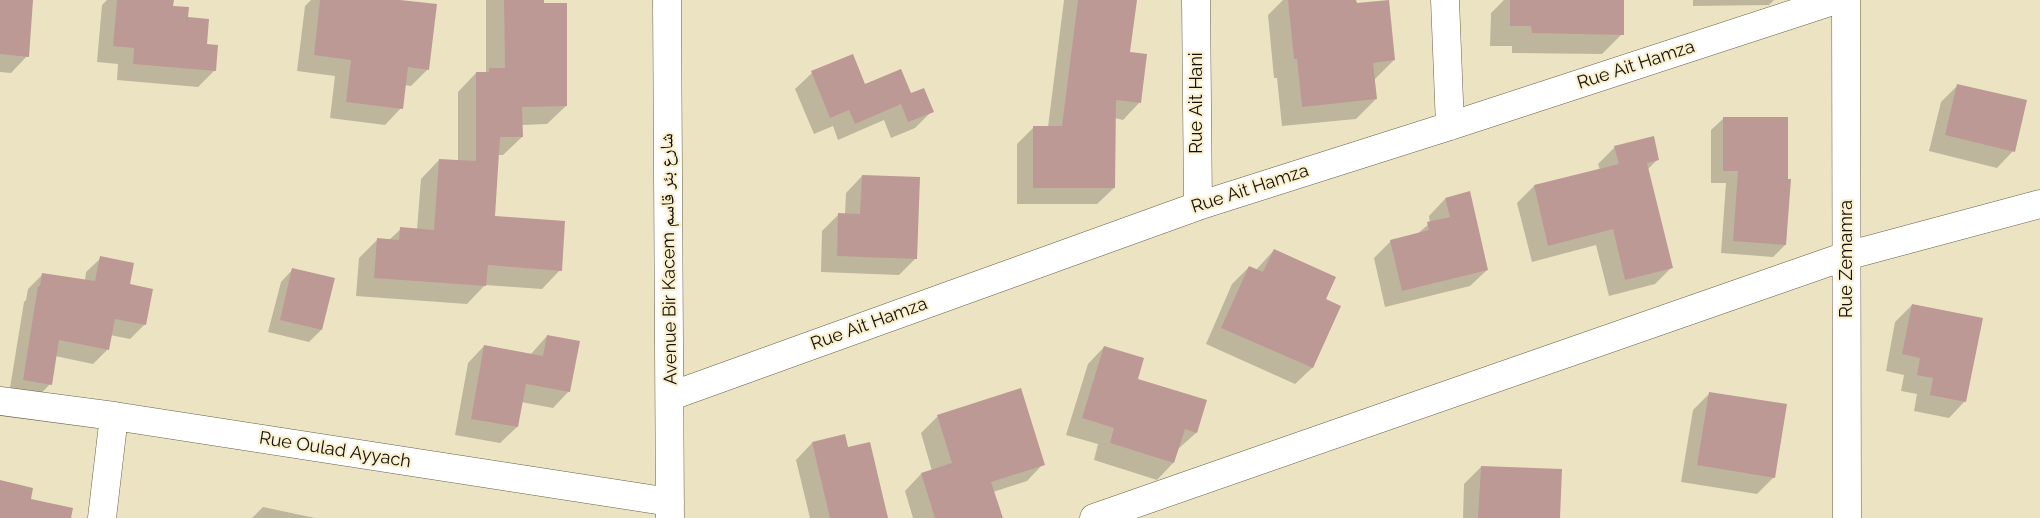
<!DOCTYPE html>
<html>
<head>
<meta charset="utf-8">
<style>
	body { margin:0 }
	canvas { display:block; background:#ece3c3 }
</style>
</head>
<body>
<canvas width="2040" height="518"></canvas>
<script>
const g = document.querySelector('canvas').getContext('2d');
g.lineJoin = 'round';
function fill(path, color) { g.fillStyle = color; g.fill(path, 'evenodd'); }
function strokePath(path, color, width, dash) { g.strokeStyle = color; g.lineWidth = width; g.lineCap = dash ? 'butt' : 'round'; g.setLineDash(dash || []); g.stroke(path); }
function drawText(font, color, halo, rows, align = 'center') {
  g.font = font + ' Raleway,"Noto Naskh Arabic",sans-serif'; g.lineWidth = 4.5; g.setLineDash([]); g.textBaseline = 'middle'; g.strokeStyle = halo; g.fillStyle = color; for (const [text, x, y, turn = 0] of rows) {
    g.save(); g.translate(x, y); g.rotate((+turn || 0) * Math.PI / 180); g.textAlign = isNaN(turn) ? turn : align; if (halo) g.strokeText(text, 0, 0); g.fillText(text, 0, 0); g.restore();
  }
}
fill(new Path2D(`
	M0 0H32L27 56 11 73 0 72Z
	M107 0H172V7L205 45 215 70 198 87 117 80 118 64 97 62 102 5Z
	M311 0H389L428 69 411 86 404 85 401 108 385 125 330 118 335 76 297 71 305 6Z
	M486 0H543L566 106 547 124 521 125 522 137 503 155H498L493 217 560 270 542 289 485 285 467 304 356 296 359 258 378 239 389 240 401 229 417 230 421 179 439 160 458 162V92L476 73 486 72Z
	M1064 0H1136L1129 53 1139 103 1123 120 1115 118 1114 188 1097 204H1017V144L1034 127H1048Z
	M1283 0H1355L1394 60 1374 80 1376 99 1356 119 1282 126 1277 78H1274L1268 15Z
	M1504 0H1623L1622 34 1602 54 1512 53V46H1490L1491 13Z
	M1693 0H1774L1769 5 1693 6Z
	M812 73 910 95 932 111 915 128 891 138 884 120 838 140 833 126 814 134 795 89Z
	M1958 85 2013 151 1997 168 1929 151 1941 102Z
	M1724 118 1785 245 1773 257 1721 253 1726 183H1711V130Z
	M1615 147 1658 159 1648 169 1672 267 1655 284 1609 296 1596 245 1532 262 1517 203 1534 186 1600 170 1598 164Z
	M862 176 916 258 899 275 821 272 822 231 839 214H845L846 193Z
	M1445 199 1487 270 1470 286 1385 307 1374 258 1391 241 1416 235 1430 223 1429 216Z
	M1274 250 1324 299 1339 306 1312 368 1295 384 1206 344 1232 284 1249 267 1256 270Z
	M101 258 128 285 145 324 130 339 110 335 107 350 93 364 55 356 50 384 36 399 9 394 24 302 26 300 28 289 43 274 85 281 86 272Z
	M293 269 321 330 309 342 268 332 281 282Z
	M1912 305 1965 401 1949 418 1914 411 1917 394 1901 391 1904 375 1886 371 1895 322Z
	M547 336 569 391 553 408 521 402 517 427 500 443 455 435 468 363 484 346 530 355Z
	M1104 347 1136 379 1206 401 1196 433 1178 449 1173 463 1157 480 1094 460 1098 444 1066 435 1088 364Z
	M1020 390 1043 464 1027 481 993 492 1001 518H913L905 491 921 474 932 471 921 433 937 417Z
	M1710 393 1774 477 1757 494 1681 482 1693 410Z
	M812 443 847 449 887 518H810L796 460Z
	M1481 467 1558 518H1463L1464 484Z
	M263 507 315 518H252Z`), '#0003');
fill(new Path2D(`
	M0 0H33L29 57 0 54Z
	M117 0H174L173 6 189 7 188 17 209 19 207 44 218 45 216 71 133 64 134 48 113 46Z
	M320 0H400L437 4 429 70 408 67 403 109 346 102 351 60 314 55Z
	M504 0H544V3H567V106L522 107 523 137H500L495 216 565 221 562 271 488 265 486 286 374 278 377 238 399 240 400 227 434 230 439 159 476 161V72H489V68H505Z
	M1078 0H1137L1130 52 1147 54 1141 103 1116 100 1115 188H1033V126H1062Z
	M1288 0H1356L1357 3 1389 0 1395 60 1373 63 1377 99 1302 107 1297 59H1294Z
	M1510 0H1624V35L1532 33 1531 26H1510Z
	M853 54 865 84 901 69 911 93 924 88 934 112 908 122 901 104 855 124 849 110 830 118 811 71Z
	M1957 84 2027 100 2015 152 1945 135Z
	M1723 117H1788V179H1791L1786 245 1733 241 1738 171H1723Z
	M1654 136 1659 160 1647 163 1673 268 1625 280 1613 229 1548 246 1534 185 1619 164 1614 146Z
	M862 175 920 177 917 259 837 256 838 213 860 214Z
	M1470 191 1488 270 1402 291 1390 240 1429 230 1427 222 1450 217 1445 198Z
	M1274 249 1336 277 1326 299 1341 306 1313 368 1221 328 1249 266 1263 272Z
	M100 256 134 263 130 284 153 289 146 325 115 319 109 350 59 340 52 385 23 380 38 286H40L42 273 95 281Z
	M292 268 335 278 322 330 280 320Z
	M1912 304 1983 318 1966 402 1930 395 1933 378 1917 375 1920 358 1902 354Z
	M547 335 580 341 570 392 526 384 518 427 471 419 484 345 543 356Z
	M1104 346 1144 358 1138 379 1207 400 1197 433 1185 429 1174 463 1110 443 1114 428 1082 418Z
	M1021 388 1045 465 991 482 1003 518H935L921 473 952 463 937 415Z
	M1709 392 1787 404 1775 478 1697 465Z
	M845 434 848 447 870 442 888 518H830L812 442Z
	M1481 466 1562 469 1560 518H1478Z
	M0 480 33 488 31 499 73 508 71 518H0Z`), '#bd9995');
const minor = new Path2D(`
	M667 0 670 518
	M1196 0 1198 206
	M1445 0 1450 126
	M1846 0 1847 518
	M671 396 1198 206 1450 126 1836 0
	M0 401 114 416 670 502
	M102 518 114 416
	M1094 518 1846 256 2040 204`);
strokePath(minor, '#6a6145', 29);
strokePath(minor, '#fff', 28);
drawText('18px', '#130f05', '#faf0d0', [
	["Rue Ait Hamza",1636,65,-18],
	["Rue Ait Hani",1197,103,-90],
	["Rue Ait Hamza",1250,189,-18],
	["Avenue Bir Kacem شارع بئر قاسم",669,259,-91],
	["Rue Zemamra",1847,259,-90],
	["Rue Ait Hamza",869,324,-20],
	["Rue Oulad Ayyach",335,450,9]
]);
</script>
</body>
</html>
